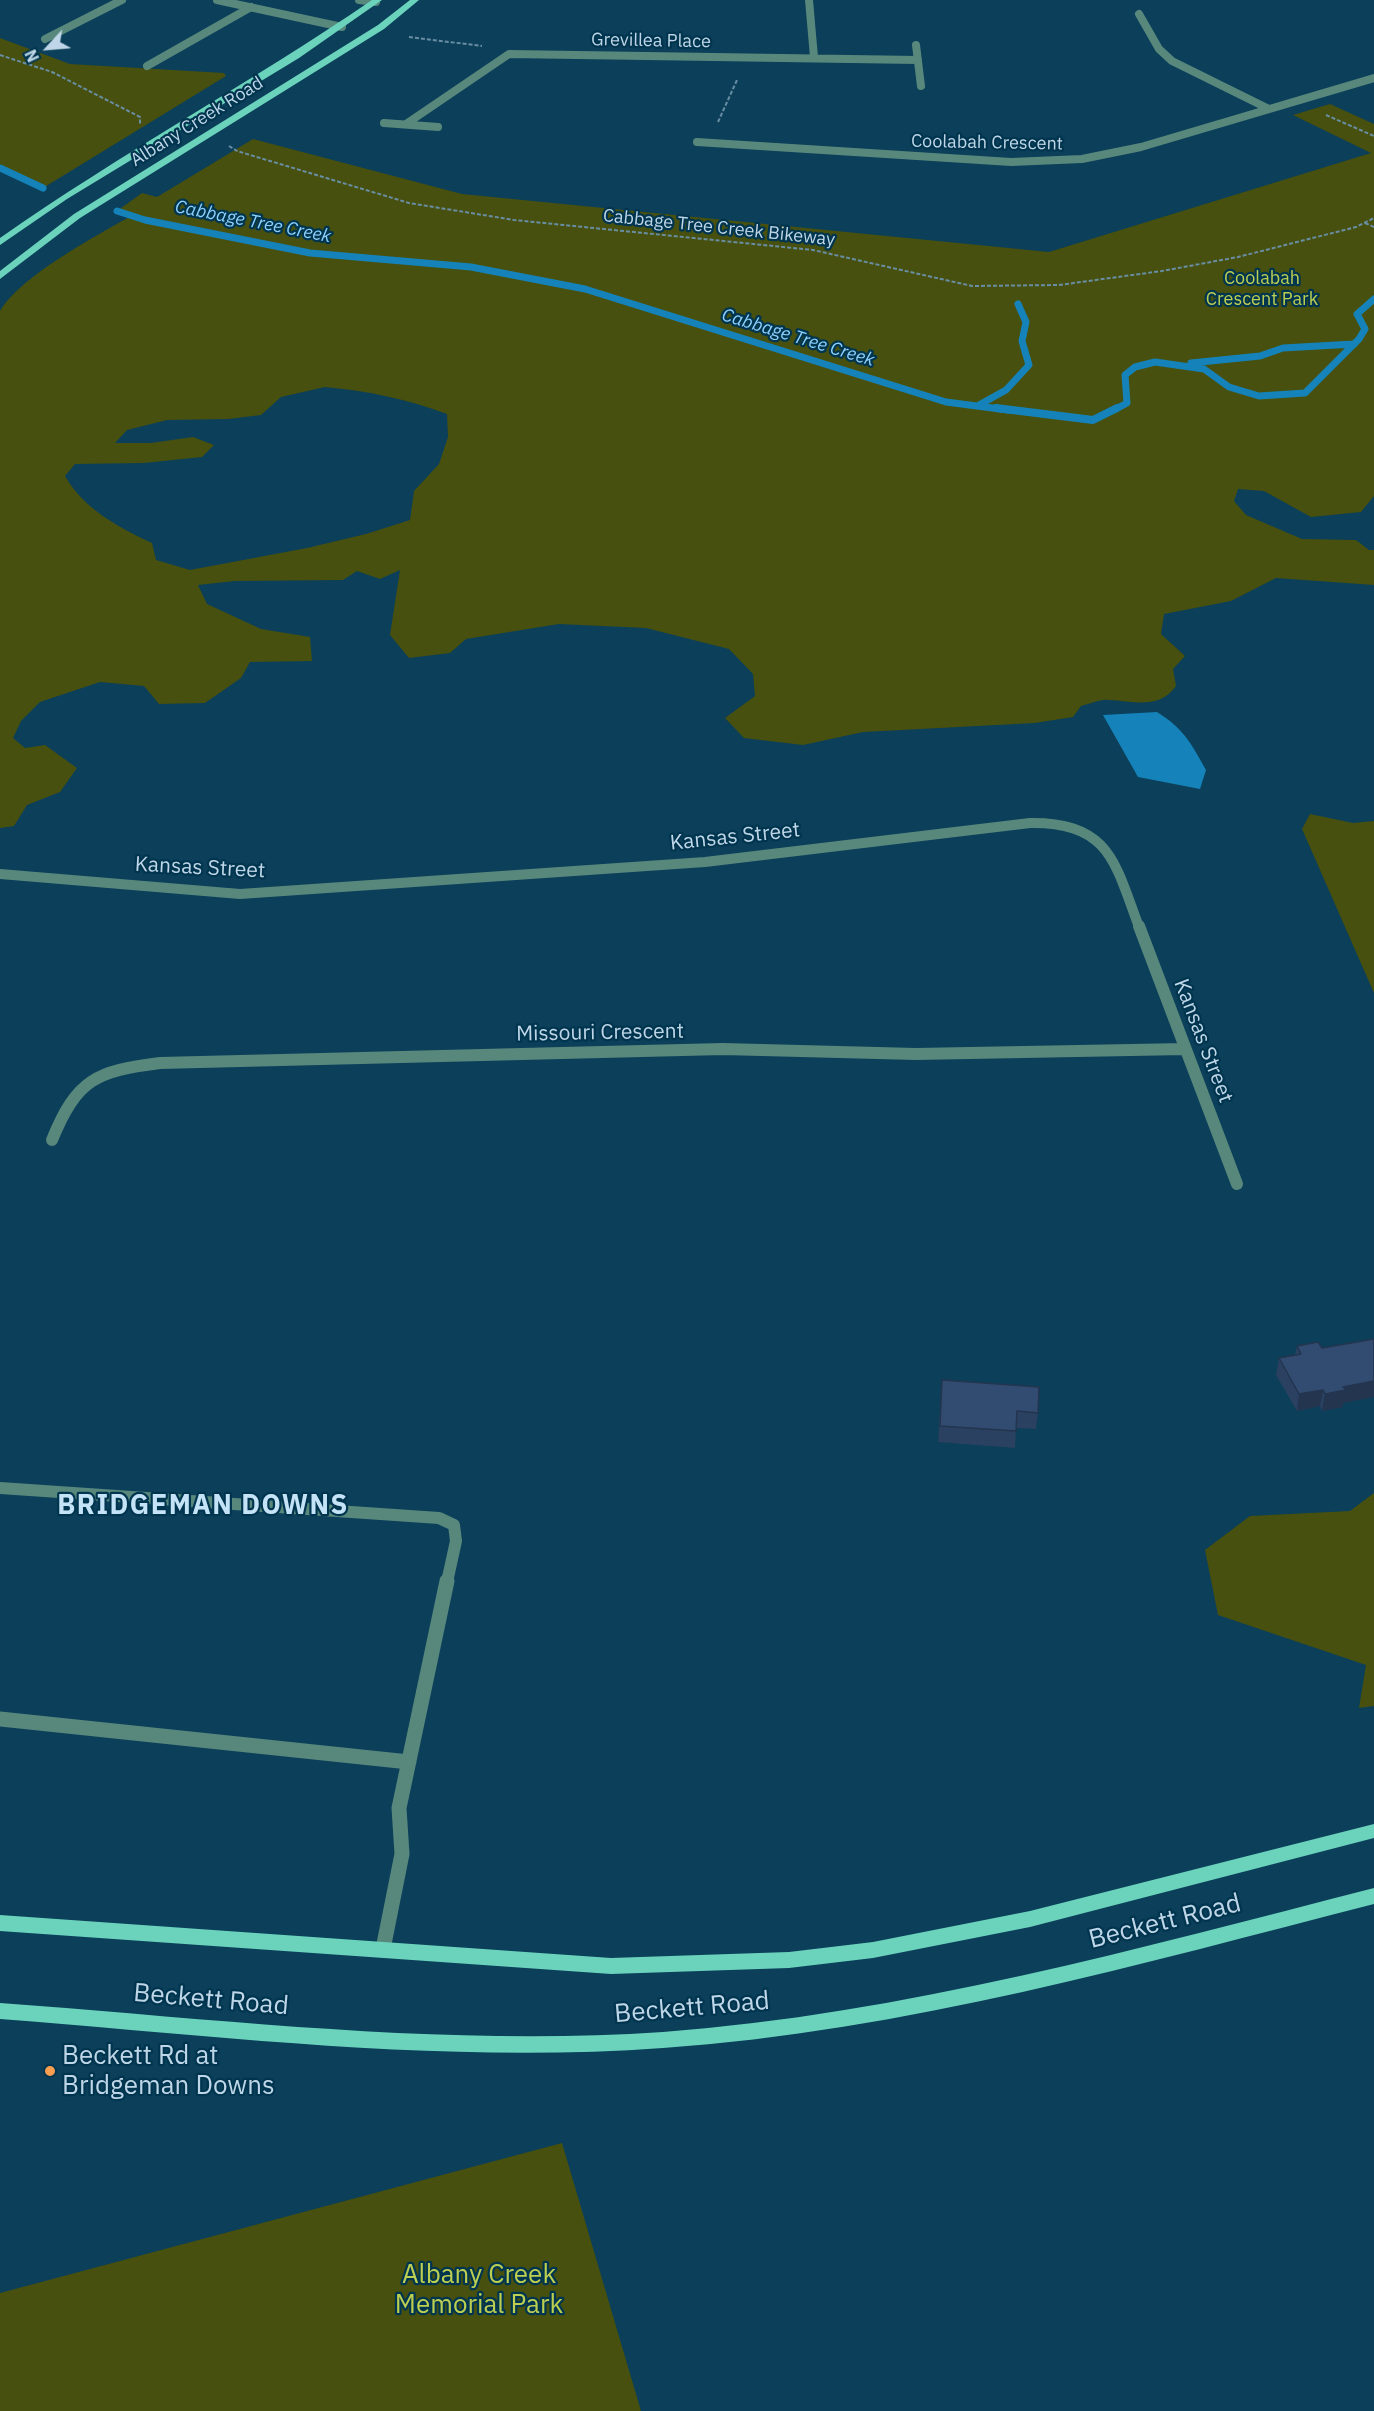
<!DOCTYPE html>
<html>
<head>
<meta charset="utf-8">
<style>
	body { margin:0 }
	#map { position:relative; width:1374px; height:2411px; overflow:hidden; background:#0b3f5a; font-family:"IBM Plex Sans",sans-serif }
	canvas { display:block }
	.north { position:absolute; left:18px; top:18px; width:60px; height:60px; -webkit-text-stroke:4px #00354f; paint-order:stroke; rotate:244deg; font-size:16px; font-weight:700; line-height:24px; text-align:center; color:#bed6e7 }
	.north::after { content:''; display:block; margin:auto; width:21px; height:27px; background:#bed6e7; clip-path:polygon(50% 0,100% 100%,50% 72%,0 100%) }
</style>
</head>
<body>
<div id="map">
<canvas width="1374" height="2411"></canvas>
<div class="north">N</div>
</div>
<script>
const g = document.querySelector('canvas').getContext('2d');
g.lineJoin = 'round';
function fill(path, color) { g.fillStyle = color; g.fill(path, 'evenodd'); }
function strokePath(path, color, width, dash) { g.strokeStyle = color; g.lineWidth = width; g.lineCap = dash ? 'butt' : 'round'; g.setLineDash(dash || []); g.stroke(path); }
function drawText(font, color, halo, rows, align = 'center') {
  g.font = font + ' "IBM Plex Sans",sans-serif'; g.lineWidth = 4.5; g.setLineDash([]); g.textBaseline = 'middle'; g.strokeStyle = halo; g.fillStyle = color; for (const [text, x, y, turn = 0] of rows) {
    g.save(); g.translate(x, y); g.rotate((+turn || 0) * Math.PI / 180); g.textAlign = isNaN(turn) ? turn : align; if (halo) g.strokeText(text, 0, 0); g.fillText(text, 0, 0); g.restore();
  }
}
fill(new Path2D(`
	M0 38 70 64 224 73 226 76 43 188 0 168Z
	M1330 104 1374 124V496L1361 512 1311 517 1264 491 1238 489 1234 501 1246 515 1302 539 1356 540 1369 550H1374V585L1276 578 1231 601 1164 614 1161 634 1185 656 1173 669 1176 686C1159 710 1134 701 1109 700 1100 699 1090 704 1081 706L1073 717 1035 723 863 732 803 745 744 738 725 718 755 696 753 674 729 649 646 628 559 624 466 639 450 653 409 658 390 635 400 570 380 579 357 571 343 580 235 581 198 585 207 604 261 629 310 637 312 661 250 662 241 678 205 703 159 704 144 686 100 682 40 702 21 721 13 738 25 748 45 745 77 768 60 792 27 805 14 826 0 828V311C21 276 94 237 131 216L117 211 142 193 157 197 253 139 462 194 1049 252 1371 153 1293 115ZM325 387C368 391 407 399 447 414L448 437 439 464 414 491 410 520 366 534 307 548 190 570 156 560 152 543C118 527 84 509 65 476L75 464 144 463 202 457 214 445 193 437 151 443H115L127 430 167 420 228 419 261 415 281 397Z
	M1310 814 1353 823 1374 821V993L1302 829Z
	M1374 1493V1706L1359 1708 1366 1665 1218 1615 1205 1550 1250 1516 1350 1511Z
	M562 2143 641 2411H0V2293Z`), '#47500e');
fill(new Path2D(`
	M1157 712C1184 729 1191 743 1206 770L1200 789 1138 777 1103 715Z`), '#1583b9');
strokePath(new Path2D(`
	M0 168 43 188
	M117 211 145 220 310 253 471 267 585 289 946 402 1008 410
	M1191 363 1260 356 1283 348 1354 344
	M979 405 1006 390 1029 365 1022 341 1026 322 1018 304
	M1114 410 1127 403 1125 375 1135 367 1155 362 1204 369 1229 387 1259 396 1305 393 1359 339 1365 329 1357 314 1374 299`), '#1583b9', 7);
strokePath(new Path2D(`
	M996 408 1093 420 1117 408`), '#1583b9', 8);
strokePath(new Path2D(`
	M409 37 482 46
	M0 55 52 72 140 117V124
	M1326 115 1374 136
	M718 122 737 80
	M229 146 237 151 409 203 514 220 813 250 972 286 1059 285 1162 271 1238 257 1356 227 1374 218
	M1365 223 1374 227`), '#698ea4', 2, [4, 2]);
strokePath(new Path2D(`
	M359 0 376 2`), '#58887c', 8);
strokePath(new Path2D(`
	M0 1488 439 1518 454 1525 456 1541 447 1582`), '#58887c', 12);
strokePath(new Path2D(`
	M0 1719 409 1762
	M383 1949 402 1854 399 1808 447 1581`), '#58887c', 15);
strokePath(new Path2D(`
	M217 0 342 27
	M809 0 814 57
	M1139 14 1159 49 1172 61 1269 109
	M45 39 122 0
	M916 45 921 86
	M147 66 251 7
	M384 123 438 127
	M406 124 509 54 918 60
	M697 142 1011 162 1082 159 1141 147 1374 78`), '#58887c', 8);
strokePath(new Path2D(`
	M0 874 240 894 705 862 1030 823C1110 822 1115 863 1139 927`), '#58887c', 10);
strokePath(new Path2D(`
	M1139 926 1237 1184
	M52 1140C77 1079 96 1071 160 1063L723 1049 916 1054 1185 1049`), '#58887c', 12);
fill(new Path2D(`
	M372 0H382L299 58 67 199 0 245V238C121 153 251 83 372 0Z
	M410 0H419L384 29 80 218 0 279V271L74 214 378 25Z
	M1374 1824V1838L1030 1927 873 1958 789 1968 611 1974 0 1931V1915L611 1958 789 1952 873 1942 1030 1911Z
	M1374 1888V1904C1140 1964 905 2031 663 2048 442 2064 220 2036 0 2019V2003C220 2019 442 2047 663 2032 904 2014 1140 1948 1374 1888Z`), '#6bd3bc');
fill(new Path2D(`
	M1374 1339V1397L1343 1403V1407L1322 1411 1320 1406 1297 1411 1276 1375 1279 1358 1295 1355 1297 1346 1322 1348Z
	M942 1380 1038 1413 1036 1429 1016 1428 1015 1448 938 1442Z`), '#2b4161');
fill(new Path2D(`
	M1374 1381V1397L1343 1403V1407L1322 1411 1325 1394 1343 1387Z
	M1323 1390 1320 1406 1297 1411 1299 1394Z`), '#23354f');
const building = new Path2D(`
	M1374 1339V1381L1343 1387 1346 1390 1325 1394 1323 1390 1299 1394 1279 1358 1301 1354 1297 1346 1318 1342 1322 1348Z
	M942 1380 1039 1387 1038 1413 1017 1411 1016 1431 940 1426Z`);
fill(building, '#324c71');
strokePath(building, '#23354f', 1.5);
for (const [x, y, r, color] of [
	[50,2071,6,"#fc9e52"]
]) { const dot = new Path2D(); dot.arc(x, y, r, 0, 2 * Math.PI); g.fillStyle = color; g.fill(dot); strokePath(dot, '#00354f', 2); }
drawText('18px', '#bed6e7', '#00354f', [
	["Grevillea Place",651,41,1],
	["Albany Creek Road",197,122,-32],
	["Coolabah Crescent",987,143,1],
	["Cabbage Tree Creek Bikeway",719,228,6]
]);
drawText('italic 18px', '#8ed1fc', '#00354f', [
	["Cabbage Tree Creek",253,222,11],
	["Cabbage Tree Creek",798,338,17]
]);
drawText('18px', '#bccf51', '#00354f', [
	["Coolabah",1262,279],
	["Crescent Park",1262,300]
]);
drawText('21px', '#bed6e7', '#00354f', [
	["Kansas Street",735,837,-6],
	["Kansas Street",200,868,3],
	["Missouri Crescent",600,1033,-1],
	["Kansas Street",1203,1041,69]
]);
drawText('26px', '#bed6e7', '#00354f', [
	["Beckett Road",1165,1922,-14],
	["Beckett Road",211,2000,5],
	["Beckett Road",692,2008,-5]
]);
drawText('26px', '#bed6e7', '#00354f', [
	["Beckett Rd at",62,2056],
	["Bridgeman Downs",62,2086]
], 'left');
drawText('26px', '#bccf51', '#00354f', [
	["Albany Creek",479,2275],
	["Memorial Park",479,2305]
]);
g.letterSpacing = '1.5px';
drawText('bold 27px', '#c5e3f7', '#00354f', [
	["BRIDGEMAN DOWNS",203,1506]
]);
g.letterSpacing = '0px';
</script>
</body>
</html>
